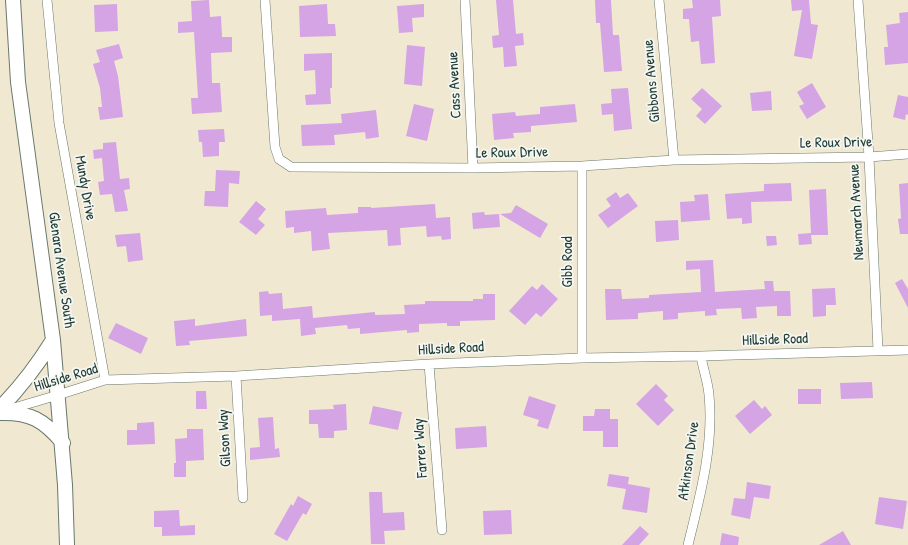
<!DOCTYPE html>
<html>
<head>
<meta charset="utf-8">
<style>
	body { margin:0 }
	canvas { display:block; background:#f0e8d1 }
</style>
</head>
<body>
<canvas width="908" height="545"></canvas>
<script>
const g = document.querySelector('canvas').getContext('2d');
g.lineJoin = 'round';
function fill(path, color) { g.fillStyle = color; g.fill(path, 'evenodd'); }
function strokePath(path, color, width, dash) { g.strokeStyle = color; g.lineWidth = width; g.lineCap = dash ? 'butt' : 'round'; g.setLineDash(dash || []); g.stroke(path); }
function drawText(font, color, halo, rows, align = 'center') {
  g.font = font + ' "Patrick Hand",sans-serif'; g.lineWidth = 3.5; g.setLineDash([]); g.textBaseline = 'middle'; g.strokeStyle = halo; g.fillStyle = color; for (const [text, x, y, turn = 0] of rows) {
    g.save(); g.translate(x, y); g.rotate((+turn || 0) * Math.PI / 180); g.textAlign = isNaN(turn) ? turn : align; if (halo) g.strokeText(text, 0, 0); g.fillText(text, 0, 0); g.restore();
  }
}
fill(new Path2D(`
	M209 0 210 17 221 16 222 37H232V52L211 53 212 83H220L222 112 192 114 191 98H198L194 32 178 33V22L192 21 191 1Z
	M496 0H513L516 34 523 33 524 45 515 46 517 66 504 67 503 47 493 48 492 36 499 35Z
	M595 0H611L613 35H619L622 71 604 72 600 23H596Z
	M692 0H720L721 16 712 17 715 63 701 64 699 41 691 42 689 19H683V9L693 8Z
	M791 0H809L811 24 818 25 812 59 794 56 802 10 792 11Z
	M117 4 118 31 95 32 94 5Z
	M327 4 328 24H335L336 36 300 37 299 6Z
	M424 4V17L412 18 413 32 399 33 397 6Z
	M908 12V63L885 65 884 47H888L886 25 900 23 899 13Z
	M119 44 123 58 114 61 118 76 123 117 100 120 98 107H102L100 88 93 64 100 62 96 50Z
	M407 45 425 47 422 86 404 84Z
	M332 53V88H330L331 104 306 105 305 95 316 94 315 70 304 71V54Z
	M812 83 826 107 807 119 799 106 804 104 797 92Z
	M628 88 632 129 614 131 613 114 602 115 601 104 612 103 611 89Z
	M702 88 722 106 705 124 696 116 702 109 691 99Z
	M771 91 772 110 752 111 750 93Z
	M898 95 908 97V115L906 114 905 120 893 117Z
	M414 104 434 109 427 141 406 136Z
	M575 104 577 122 531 126V132L513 133 514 138 494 140 492 114 515 112 516 116 540 114V107Z
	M376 110 379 137 366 139 365 132 334 135 335 145 302 146 301 125 342 123 341 114Z
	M224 129 225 142H219V156L203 157 202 142H199L198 130Z
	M116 142 120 179 129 178 130 189 124 190 128 211 115 212 112 194 100 195 98 182 104 181 102 158 94 159 93 150 103 149V143Z
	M216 170 240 171 239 184 229 183 228 207 204 206 205 191H215Z
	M791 183 792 201 751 202 752 223 742 224V218L727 219 725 194 764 191V184Z
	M908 183V234H900L898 219 902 218H901L899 184Z
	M826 189 828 235H811L812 244 799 245 798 234 811 233 809 190Z
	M616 192 620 198 628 193 638 206 608 228 598 215 611 206 606 199Z
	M708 194 710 220 681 222 680 202 695 201 694 195Z
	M256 201 266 209 258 219 265 225 256 235 239 222Z
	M435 204 436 218 450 217 451 239 442 240 441 236 427 237 426 226 400 228 401 245 388 246 387 230 328 233 330 249 312 251 311 231 294 233V227L286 228 285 211 326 208 327 215 358 213V207H371V208Z
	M516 205 548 224 540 238 500 214 511 213Z
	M484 212 485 215 499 214 500 227 473 229 472 213Z
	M678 220 679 240 656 242 655 221Z
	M140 233 143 260 128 262 126 246 117 247 115 235Z
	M766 236H776L777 245 767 246Z
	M713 260 715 292 765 289 764 281H773L774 291H790L791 316H777V306L756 307 757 318 742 319 741 308 716 309 717 315 705 316V311L678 313V319L663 320V311L638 313V319L606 320 605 289H621L622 299 649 298V295L701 292 700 269 686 270V261Z
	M902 279 908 289V308L895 283Z
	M542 284 558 299 541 317 536 313 525 325 509 311 532 286 537 290Z
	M835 288 836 305H826V316L813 317 812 289Z
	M268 291 269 294 282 293 283 309 312 306 313 318 375 312V315L405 314 404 305 425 304V301H473V299H483V294H495V320L460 321V326H447V323L419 324V332L407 333V330L360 334V328L348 329 347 325 315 328 316 334 301 336 300 319 272 321V315L260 316 259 292Z
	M195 319V326L246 319 247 336 189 341 190 345 176 346 174 321Z
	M116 323 148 338 141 354 108 338Z
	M872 382 873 398 841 399 840 383Z
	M656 384 668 396 664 400 674 410 658 426 636 404Z
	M798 389H821V404H798Z
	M196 391H206L207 409H196Z
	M529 396 556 405 548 429 537 426 539 420 523 415Z
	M754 400 762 409 765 406 772 415 750 434 735 416Z
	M346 404 347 430 334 431V438H319L318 424H309V410L334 409 333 405Z
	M373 406 402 412 398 430 369 424Z
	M595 409H610V419H618V447H603V431H583V416H594Z
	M273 417 275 449 279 448 280 457 250 460V448L260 447 258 418Z
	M154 422 155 444 127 445V430H137V423Z
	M486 426 487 447 456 449 455 428Z
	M187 429H203L204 460 186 461V477H174V463H176L175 439 187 438Z
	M609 474 629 477 628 484 650 488 647 513 622 509 626 489 607 486Z
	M747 482 771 486 769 499 754 497 750 519 731 515 734 498 745 499Z
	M369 492H382L383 513 404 512 405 530 384 531 385 544H371Z
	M298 496 312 504 306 515 303 513 287 541 274 534 291 504 293 506Z
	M879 497 907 501 903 529 875 524Z
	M179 510 180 526 195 525V535L162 536V527H154V511Z
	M511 510 512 534 484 535 483 511Z
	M640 526 649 534 639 545H622Z
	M843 531 851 545H819Z
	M722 533 739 537 738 545H720Z`), '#d4a4e5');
const minor = new Path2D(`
	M47 0 59 123 105 380
	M265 0 275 147 279 159 291 167 473 168 582 166 674 160 869 157 908 154
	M465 0 473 168
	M659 0 674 160
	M858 0 869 157 878 350
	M582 166V358
	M429 364 442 530
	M236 376 243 498
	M7 410 58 395 105 380 236 376 429 364 582 358 701 356 908 350
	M688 545C700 496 714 446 709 395 708 382 703 369 701 356`);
const primary = new Path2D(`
	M13 0 18 82 53 340 65 485 67 545
	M0 408C21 387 38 364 53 340
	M0 413C30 412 44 420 63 443`);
strokePath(minor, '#68796b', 10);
strokePath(primary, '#68796b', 16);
strokePath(minor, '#fff', 9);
strokePath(primary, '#fff', 14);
drawText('15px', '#1f3d34', '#f6f6f2', [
	["Gibbons Avenue",652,81,-95],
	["Cass Avenue",455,85,-93],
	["Le Roux Drive",836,143,-1],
	["Le Roux Drive",512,153,-1],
	["Mundy Drive",85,188,80],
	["Newmarch Avenue",857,212,-93],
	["Gibb Road",568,262,-90],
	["Glenara Avenue South",61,270,82],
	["Hillside Road",775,340,-2],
	["Hillside Road",451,349,-3],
	["Hillside Road",66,378,-17],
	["Gilson Way",225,438,-93],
	["Farrer Way",421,448,-94],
	["Atkinson Drive",689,461,-82]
]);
</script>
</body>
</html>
